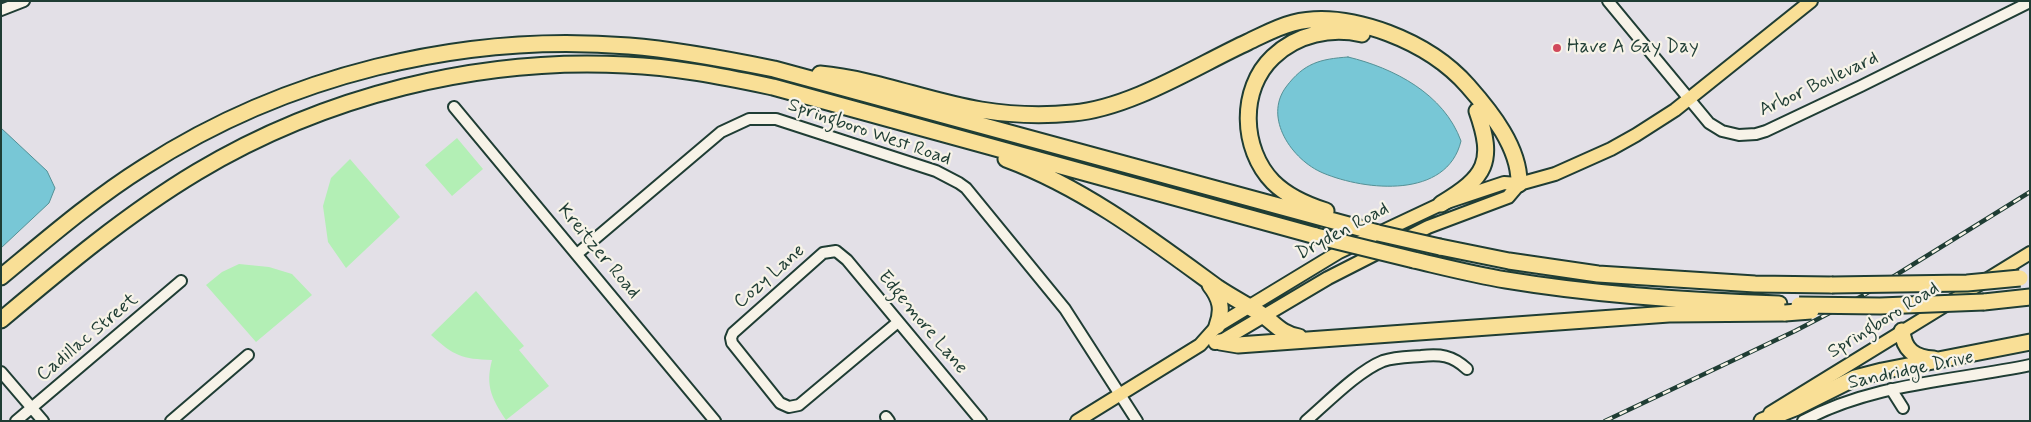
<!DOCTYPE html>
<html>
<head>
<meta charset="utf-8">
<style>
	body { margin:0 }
	#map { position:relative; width:2031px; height:422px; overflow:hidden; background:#e3e0e7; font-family:Mynerve,sans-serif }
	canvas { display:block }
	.frame { position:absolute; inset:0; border:2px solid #1f3d34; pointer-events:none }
</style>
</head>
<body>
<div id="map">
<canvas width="2031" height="422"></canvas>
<div class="frame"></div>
</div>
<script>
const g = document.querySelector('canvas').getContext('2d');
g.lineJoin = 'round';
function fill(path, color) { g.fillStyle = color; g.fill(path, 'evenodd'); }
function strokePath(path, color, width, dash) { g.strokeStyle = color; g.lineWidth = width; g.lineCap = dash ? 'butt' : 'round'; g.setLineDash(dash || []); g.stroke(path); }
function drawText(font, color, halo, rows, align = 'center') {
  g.font = font + ' Mynerve,sans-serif'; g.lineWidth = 4.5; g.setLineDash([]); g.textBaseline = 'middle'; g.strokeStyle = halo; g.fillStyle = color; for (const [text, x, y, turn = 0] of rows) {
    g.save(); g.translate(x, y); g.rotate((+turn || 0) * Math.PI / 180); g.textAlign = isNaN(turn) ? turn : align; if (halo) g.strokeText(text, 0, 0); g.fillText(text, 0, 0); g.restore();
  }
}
fill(new Path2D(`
	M457 138 483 169 452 196 425 165Z
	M350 159 400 217 346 268 328 242 323 206 331 178Z
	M239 264 269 267 292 274 312 295 256 342 206 285 222 272Z
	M476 291 524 346 519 350 549 386 506 420C492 399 485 386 492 360 462 359 454 356 431 335Z`), '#b3efb5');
const water = new Path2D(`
	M1348 57C1394 68 1444 94 1461 141 1447 199 1366 191 1323 173 1292 160 1263 118 1286 87 1304 63 1320 59 1348 57Z
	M1 128 47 171 55 188 49 203 1 248Z`);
fill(water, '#78c7d6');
strokePath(water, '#549095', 1);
const minor = new Path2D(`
	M1608 1 1709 123 1722 131 1739 135 1756 134 1766 131 1861 86 2030 2
	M1 10 24 1
	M454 107 715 421
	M577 254 721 132 749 119H776L936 171 959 183 966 188 1065 309 1137 421
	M898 322 799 405 789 407 780 403 732 343 731 338 733 333 823 253 836 251 847 260 981 421
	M1 372 43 421
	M1891 389 1903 408
	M886 417 889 421
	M16 421 181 281
	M171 421 248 355
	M1306 421C1327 403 1358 371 1383 361 1395 357 1408 357 1421 356 1440 354 1452 355 1467 369
	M1803 421C1873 383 1954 381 2030 365`);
const major = new Path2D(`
	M1215 343 1220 342 1328 278 1428 227 1508 197 1519 184
	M1770 413 2030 253
	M1077 421 1200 345 1217 326 1339 252 1441 204 1504 183 1519 184 1555 174 1611 149 1636 135 1675 110 1811 1`);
const highway = new Path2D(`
	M820 74C875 79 927 101 981 110 1012 115 1042 116 1073 113 1131 108 1196 66 1248 42 1263 35 1277 27 1293 23 1324 15 1358 22 1388 33 1417 44 1447 62 1468 86 1491 112 1520 148 1519 184
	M1006 159C1084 188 1151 239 1218 288 1233 298 1249 306 1264 316 1276 325 1282 334 1299 337
	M1441 204C1486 177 1495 162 1477 111
	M1326 211C1307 205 1287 196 1273 182 1241 149 1239 89 1273 57 1297 34 1331 27 1362 34
	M1440 247 1509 261 1598 274 1755 284 1832 285
	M1414 260C1444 267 1475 275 1506 280 1596 295 1688 301 1779 304
	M1 277C47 239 93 199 144 167 285 76 461 32 629 46 678 50 725 59 774 69L1378 233
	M1210 285C1221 299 1223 310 1217 326
	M1984 302 2030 297
	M1 320C64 267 127 214 197 172 324 96 478 57 626 65 676 67 724 77 773 87L1316 236
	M1902 331C1904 350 1914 358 1934 359
	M1220 342 1238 345 1669 314 1785 313
	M1762 421 1795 408 1855 378 1882 371 2030 342`);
strokePath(minor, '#1f3d34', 14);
strokePath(major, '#1f3d34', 16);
strokePath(highway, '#1f3d34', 19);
strokePath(minor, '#f7f3e8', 10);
strokePath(major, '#f9df96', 12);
strokePath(highway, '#f9df96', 15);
const rail = new Path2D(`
	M1605 421 1795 331 1862 296 2030 192`);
strokePath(rail, '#1f3d34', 4.5);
strokePath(rail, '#f7f3e8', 2.5, [8]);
const highwayBridge = new Path2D(`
	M1378 233 1440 247
	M1316 236 1414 260
	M1832 285 1967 283 2020 278
	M1799 305 1880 306 1984 302
	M1785 313 1811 311`);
strokePath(highwayBridge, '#1f3d34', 19, []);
strokePath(highwayBridge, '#f9df96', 15);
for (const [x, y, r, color] of [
	[1557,48,5,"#d1495b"]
]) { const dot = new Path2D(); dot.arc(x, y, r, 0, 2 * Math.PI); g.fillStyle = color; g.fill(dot); strokePath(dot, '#f7f3e8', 2); }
drawText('19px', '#1f3d34', '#f7f3e8', [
	["Have A Gay Day",1567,48]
], 'left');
drawText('19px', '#1f3d34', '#f7f3e8', [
	["Arbor Boulevard",1819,85,-25],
	["Springboro West Road",869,133,19],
	["Dryden Road",1343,232,-28],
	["Kreitzer Road",598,252,50],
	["Cozy Lane",770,277,-41],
	["Springboro Road",1884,321,-32],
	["Edgemore Lane",922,323,50],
	["Cadillac Street",88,338,-40],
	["Sandridge Drive",1911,371,-12]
]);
</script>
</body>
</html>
